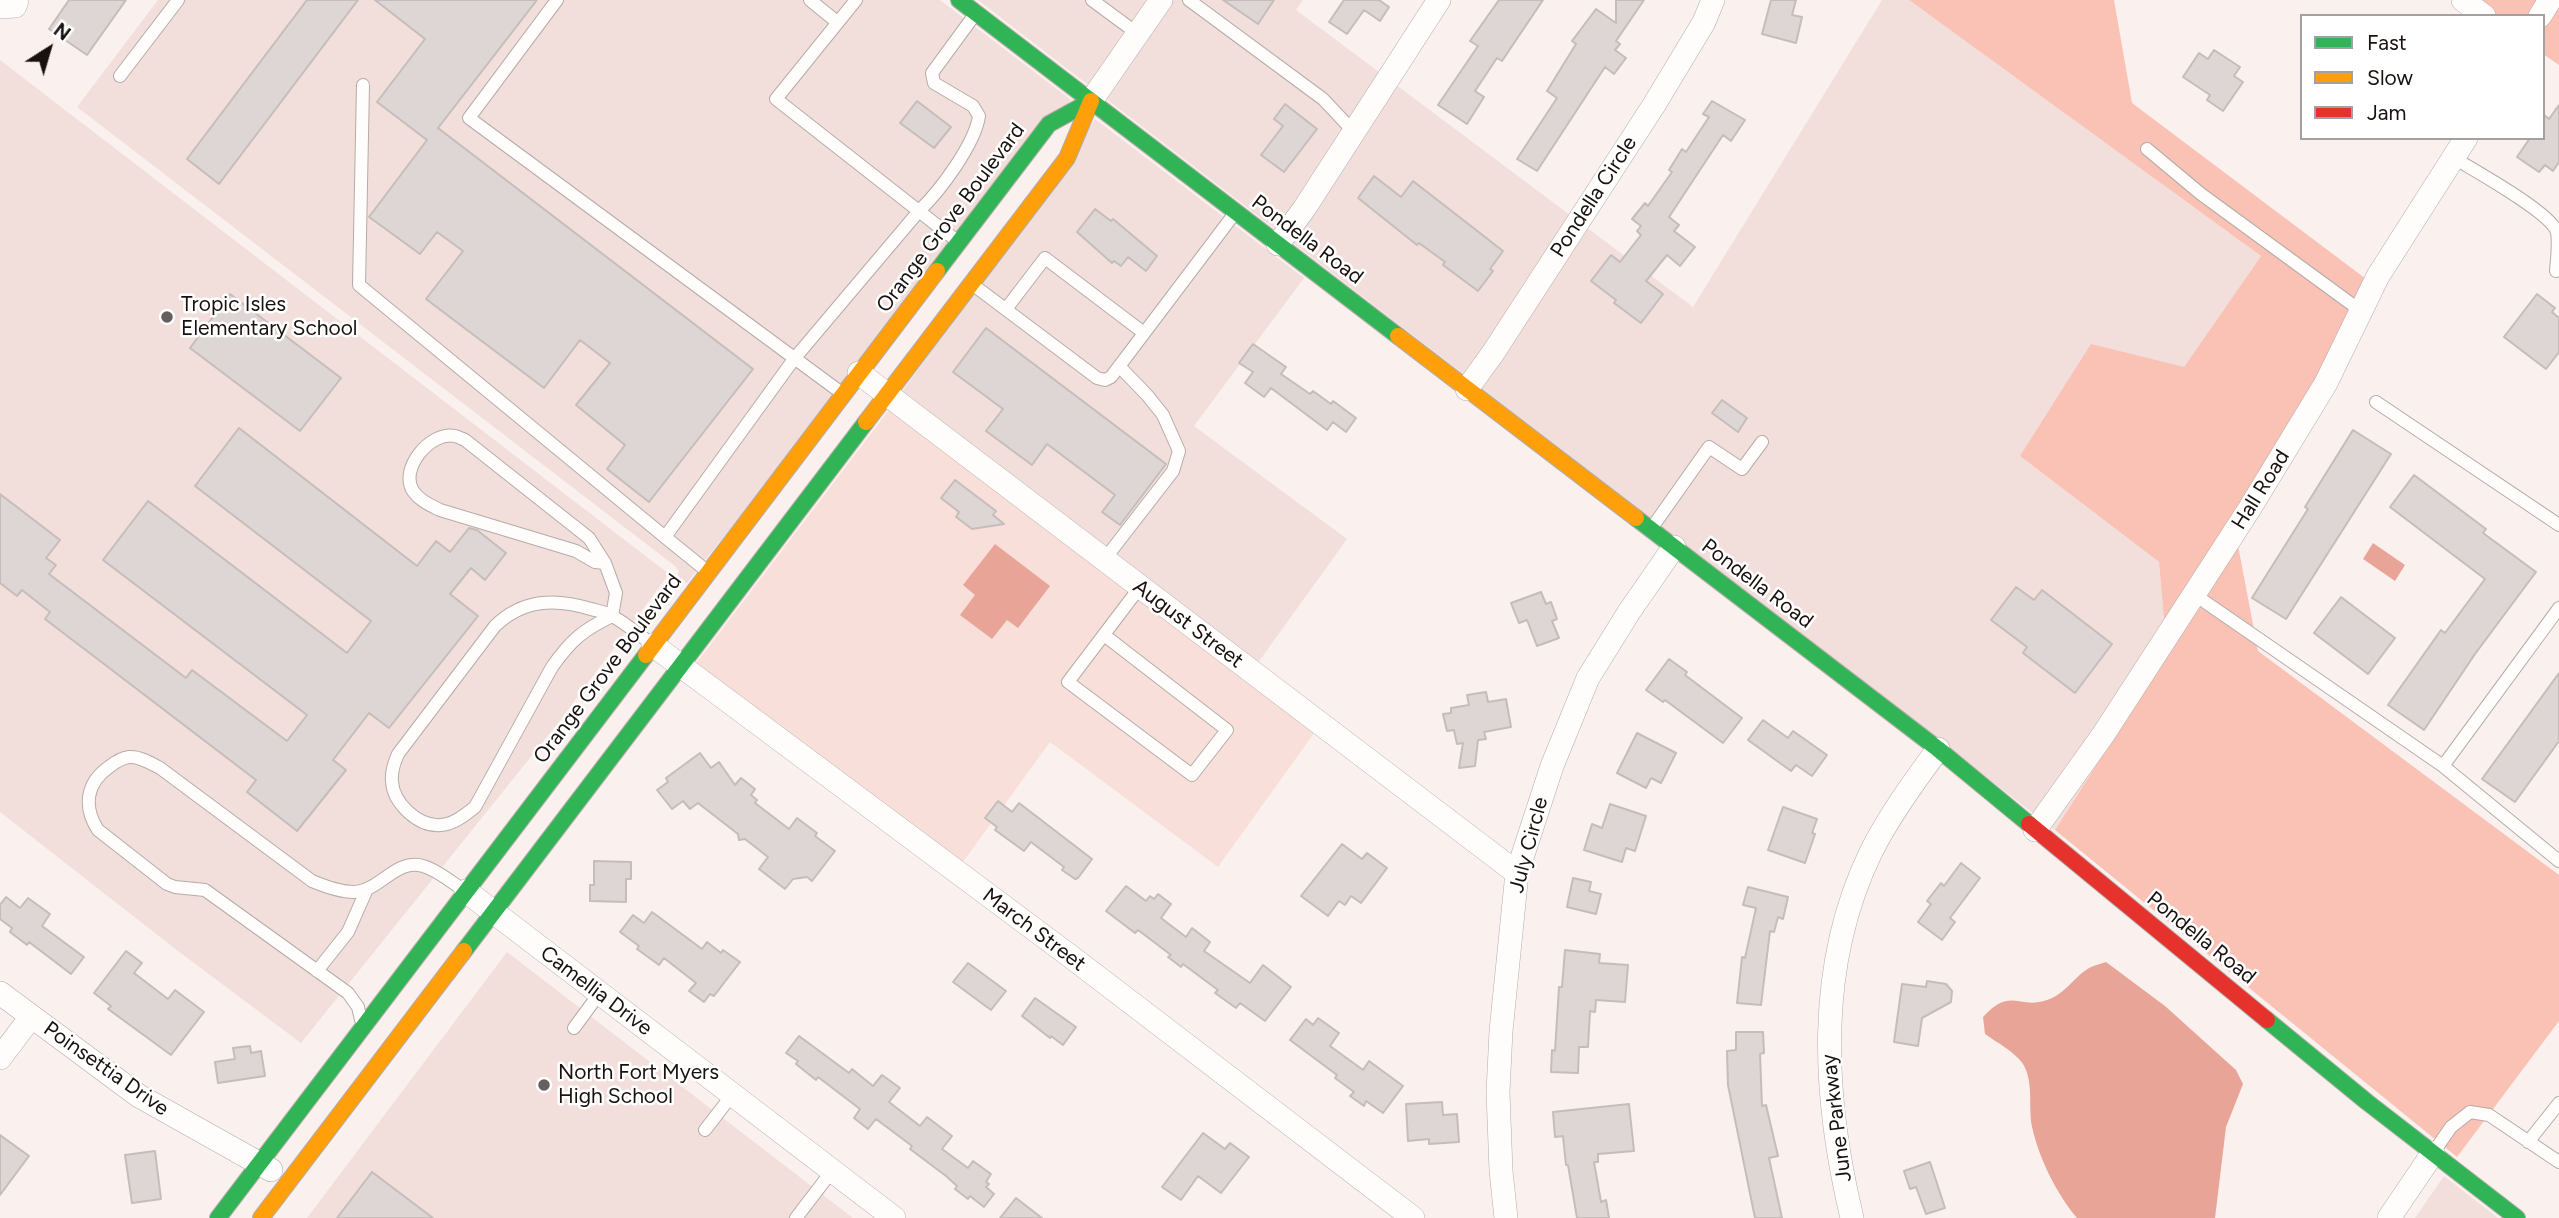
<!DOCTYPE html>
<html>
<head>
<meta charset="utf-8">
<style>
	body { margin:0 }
	#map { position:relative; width:2559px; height:1218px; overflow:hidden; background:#faf0ed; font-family:Figtree,sans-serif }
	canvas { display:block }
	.legend { position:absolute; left:2300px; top:14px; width:245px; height:126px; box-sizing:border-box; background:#fff; border:2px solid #a3a09f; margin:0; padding:9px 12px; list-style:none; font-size:21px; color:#18110f }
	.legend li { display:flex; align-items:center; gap:14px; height:35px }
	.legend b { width:35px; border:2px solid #a3a09f }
	.north { position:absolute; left:14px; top:14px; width:70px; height:70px; -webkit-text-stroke:5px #fff; paint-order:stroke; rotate:37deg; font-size:19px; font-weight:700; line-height:28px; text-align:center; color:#18110f }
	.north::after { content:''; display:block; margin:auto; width:24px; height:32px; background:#18110f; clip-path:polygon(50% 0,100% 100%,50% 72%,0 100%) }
</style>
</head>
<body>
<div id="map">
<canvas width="2559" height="1218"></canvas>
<ul class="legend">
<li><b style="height:9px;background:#30b455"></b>Fast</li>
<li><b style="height:9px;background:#ff9f0a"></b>Slow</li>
<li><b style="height:9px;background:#e5322d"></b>Jam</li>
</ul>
<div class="north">N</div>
</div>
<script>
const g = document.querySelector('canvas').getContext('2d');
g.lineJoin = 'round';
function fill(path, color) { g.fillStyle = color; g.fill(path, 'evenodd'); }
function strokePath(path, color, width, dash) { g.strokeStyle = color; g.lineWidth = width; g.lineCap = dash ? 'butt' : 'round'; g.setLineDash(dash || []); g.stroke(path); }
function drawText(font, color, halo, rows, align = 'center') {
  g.font = font + ' Figtree,sans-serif'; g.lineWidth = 5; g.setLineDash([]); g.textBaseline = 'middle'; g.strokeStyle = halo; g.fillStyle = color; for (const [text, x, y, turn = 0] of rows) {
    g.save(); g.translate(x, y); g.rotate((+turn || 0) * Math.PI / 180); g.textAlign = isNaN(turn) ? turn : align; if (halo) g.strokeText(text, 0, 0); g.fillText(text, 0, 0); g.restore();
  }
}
fill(new Path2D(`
	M158 0H940L1071 100 687 583 678 576V570L675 566 77 107Z
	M978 0H1303L1296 10 1693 307 1882 0H1909L2261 256 2184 367 2020 456 2159 562 2167 654 2055 830Z
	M0 60 669 574 558 723 301 1043 178 951 0 812Z
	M1095 119 1304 278 1194 426 1347 539 1252 671 892 406Z
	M507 952 853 1218H307Z
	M2444 1176 2498 1218H2415Z`), '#f2dfdb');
fill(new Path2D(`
	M892 406 1322 722 1218 867 1050 742 952 877 685 678Z`), '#f8dfd9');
fill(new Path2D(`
	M1909 0H2114L2132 103 2382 291 2237 540 2258 651 2559 875V1021L2457 1157 2055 830 2167 654 2159 562 2020 456 2091 344 2184 367 2261 256Z
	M2471 0H2559V65L2543 54V16H2492Z`), '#fac1b5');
fill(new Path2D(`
	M2373 543 2405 565 2395 581 2363 559Z
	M995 544 1050 586 1018 628 1007 620 992 639 960 615 975 595 963 585Z
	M2106 962 2165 1006 2236 1070 2243 1084 2226 1127 2215 1218H2077C2056 1193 2039 1158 2032 1127 2028 1106 2034 1082 2023 1064 2015 1052 1996 1042 1985 1034L1983 1017C2011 986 2018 1010 2047 1000 2066 994 2074 976 2091 967 2095 965 2101 964 2106 962Z`), '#e8a497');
const building = new Path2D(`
	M69 0H126L87 55 49 29Z
	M307 0H358L219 184 187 159Z
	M375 0H537L438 128 753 369 649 502 607 469 625 445 576 405 610 363 580 340 544 388 426 299 463 251 437 232 420 254 369 217 427 140 377 102 425 39Z
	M1223 0H1274L1258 24Z
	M1344 0H1379L1389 7 1380 21 1364 10 1347 34 1329 22Z
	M1499 0H1543L1502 61 1497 58 1475 91 1484 97 1467 124 1438 105 1478 46 1470 41Z
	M1616 0H1644L1616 41 1620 44 1615 50 1626 58 1614 74 1605 67 1537 171 1517 159 1557 98 1547 91 1576 44 1572 41 1596 9 1616 23Z
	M1771 0H1796L1792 15 1802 17 1796 43 1762 34Z
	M2214 50 2240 67 2234 76 2243 82 2223 111 2207 100 2210 95 2183 77 2199 53 2208 59Z
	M917 101 951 127 934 148 900 123Z
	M1712 101 1745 120 1731 141 1723 135 1669 217 1679 225 1674 231 1695 247 1680 266 1667 255 1646 281 1663 294 1641 323 1614 303 1616 300 1591 281 1611 255 1620 262 1641 235 1637 231 1641 226 1632 219 1645 203 1648 206 1672 172 1669 170 1682 149 1686 152 1709 117 1703 114Z
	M1285 104 1317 129 1284 172 1261 155 1283 126 1274 119Z
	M2559 105V162L2553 171 2545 165 2539 172 2517 157 2530 138H2543V114L2549 119Z
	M1374 176 1401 197 1413 181 1503 251 1490 269 1493 271 1478 291 1443 265 1445 262 1419 243 1417 245 1358 198Z
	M1095 209 1111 221 1113 219 1157 256 1146 271 1128 257 1121 266 1114 261 1112 263 1077 232Z
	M230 294 341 378 300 431 190 348Z
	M2537 294 2555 308 2552 312 2559 318V352L2546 369 2504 337Z
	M986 328 1166 464 1120 525 1102 512 1115 495 1047 444 1032 465 986 431 1003 409 953 372Z
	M1253 344 1286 367 1281 374 1310 394 1313 391 1331 404 1333 401 1356 418 1346 432 1333 422 1327 430 1271 388 1264 397 1245 383 1253 372 1239 363Z
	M1722 400 1747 418 1738 432 1712 413Z
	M239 428 417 566 436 541 450 552 469 528 477 530 506 553 485 580 471 568 450 594 478 616 389 728 369 713 333 760 346 770 297 831 247 792 256 780 45 619 50 612 22 590 17 596 0 583V494L60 540 46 558 56 565 49 574 186 678 192 670 287 741 307 715 103 560 148 501 347 653 371 621 195 486Z
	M2353 430 2391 454 2286 619 2252 598 2308 509 2305 507Z
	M2414 475 2486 529 2483 533 2536 572 2475 654 2424 730 2388 705 2441 630 2445 633 2485 579 2390 507Z
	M955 480 996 511 993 515 1004 524 972 529 956 517 959 512 941 498Z
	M2016 587 2034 600 2042 590 2112 644 2075 693 2023 653 2027 647 1991 620Z
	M1541 592 1546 604 1551 602 1557 619 1552 621 1559 638 1537 646 1527 620 1519 623 1511 603Z
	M2341 597 2395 638 2368 674 2314 633Z
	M1669 659 1687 672 1685 675 1742 718 1723 743 1665 700 1663 702 1646 690Z
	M2559 673V741L2515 802 2482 779Z
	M1486 692 1488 702 1506 699 1511 727 1484 732 1486 739 1478 740 1475 766 1459 768 1463 743 1457 744 1454 730 1447 731 1443 714 1451 713V708L1469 705 1467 695Z
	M1763 720 1788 738 1793 731 1827 755 1812 776 1796 765 1791 771 1748 740Z
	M1637 733 1676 753 1661 783 1651 778 1646 788 1617 773Z
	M700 753 711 768 719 762 735 785 741 778 755 789 751 795 757 800 755 803 789 829 797 818 817 833 815 836 835 851 812 881 807 877 793 879 785 889 759 869 768 857 745 839 739 840 738 834 698 803 690 809 683 801 672 809 657 790 668 782 666 778Z
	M998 801 1012 812 1019 803 1092 859 1078 878 1075 879 1062 870 1064 867 1031 842 1024 851 995 830 997 827 985 818Z
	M1610 804 1646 816 1635 851 1626 848 1622 862 1584 850 1592 824 1602 828Z
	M1783 807 1817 819 1812 833 1815 834 1805 863 1768 850Z
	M1342 844 1362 859 1367 853 1387 868 1361 903 1351 896 1345 905 1339 901 1328 916 1301 896Z
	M594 861 631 862V879H626V902L590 901V885H594Z
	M1961 863 1980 878 1950 918 1955 922 1942 940 1918 922 1931 904 1927 901 1941 883 1944 886Z
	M1573 878 1591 882 1589 891 1601 894 1596 914 1567 907Z
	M1126 886 1146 901 1150 896 1154 899 1158 894 1171 904 1161 918 1186 937 1192 928 1210 942 1204 951 1250 983 1263 965 1291 987 1265 1021 1240 1003 1236 1008 1215 993 1218 990 1183 964 1181 967 1168 957 1171 955 1138 930 1135 933 1106 911Z
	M1748 887 1788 897 1783 919 1778 917 1774 932 1770 931 1761 1005 1737 1003 1742 957 1745 958 1756 908 1743 905Z
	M6 897 20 908 28 898 50 914 42 926 84 957 71 974 29 942 27 945 10 932 12 928 0 919V905Z
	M652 912 702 949 707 942 721 953 723 950 740 962 714 996 710 994 704 1002 689 991 696 983 664 958 659 965 637 949 639 946 620 932 633 915 644 923Z
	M1565 950 1600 954 1599 963 1628 965 1625 1002 1596 1000 1595 1012 1590 1011 1588 1047H1579L1578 1073 1551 1072 1552 1050 1555 1051 1559 987H1562Z
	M126 951 142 963 134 973 168 999 175 990 204 1012 171 1055 108 1009 111 1006 94 993Z
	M968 963 1006 991 991 1010 953 982Z
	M1927 981 1946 984 1952 991 1951 1002 1922 1018 1918 1046 1894 1042 1902 984 1926 987Z
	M1035 998 1076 1027 1063 1045 1051 1036 1050 1038 1022 1016Z
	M1318 1018 1339 1033 1330 1046 1363 1070 1369 1061 1403 1086 1383 1113 1366 1101 1364 1106 1350 1096 1354 1092 1335 1078 1337 1075 1290 1040 1306 1019 1313 1025Z
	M1736 1032H1763L1764 1053 1760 1054 1762 1106 1766 1105 1778 1156 1769 1158 1782 1218H1755L1728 1085 1727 1051 1736 1050Z
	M799 1036 849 1073 852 1069 873 1086 882 1075 900 1088 889 1102 920 1126 927 1117 952 1136 942 1149 968 1168 973 1161 991 1174 986 1182 989 1184 986 1187 994 1194 984 1207 970 1196 968 1199 955 1189 957 1186 946 1176 910 1149 912 1146 876 1119 868 1129 854 1118 860 1109 818 1077 816 1080 796 1064 798 1061 786 1053Z
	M250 1046 251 1053 261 1051 265 1076 218 1083 215 1062 235 1059 233 1048Z
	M1442 1102 1443 1115 1457 1114 1459 1142 1429 1144V1139L1408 1141 1406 1104Z
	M1629 1104 1634 1151 1598 1154V1162H1594L1601 1202 1606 1200 1609 1218H1577L1568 1165H1566L1563 1136 1555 1137 1553 1112Z
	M1203 1133 1225 1149 1230 1143 1249 1157 1221 1193 1198 1176 1181 1200 1162 1187Z
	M0 1135 29 1156 0 1195Z
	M155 1151 161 1199 132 1203 125 1155Z
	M1930 1162 1945 1208 1926 1214 1916 1187 1910 1189 1904 1171Z
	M372 1172 433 1218H337Z
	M1016 1198 1042 1218H1000Z`);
fill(building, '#ded6d4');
strokePath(building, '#c5bdba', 2);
const lane = new Path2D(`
	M557 0 469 118 843 394
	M810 0 837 22
	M856 0 776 99 957 241
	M1092 0 1138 34
	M1189 0 1323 99 1354 132
	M120 76 178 0
	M363 85 359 285 665 537 794 359 919 211C940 191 975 144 979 116L973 106 934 83 932 73 976 13
	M2147 149 2201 194 2361 311
	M2454 158C2475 171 2550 212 2557 232 2559 244 2557 258 2556 271
	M972 284 1097 378 1105 380 1111 377 1235 213
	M1006 309 1045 258 1144 333
	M2376 402 2559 525
	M1651 529 1709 447 1742 469 1762 442
	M665 537 708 572
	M1104 560 1173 471 1179 451 1163 415 1147 395 1119 366
	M605 563 595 562 576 551 440 510C430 505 420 501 413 491 399 469 430 431 455 436 459 437 462 439 465 440L589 538 605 563 616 593 612 616
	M2195 595 2443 766 2559 861
	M612 616C583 630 571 640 552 667L475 807C465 815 454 824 441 825 418 827 393 803 392 781 391 771 394 763 398 754L495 626C523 599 555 598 591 609 598 611 606 612 612 616 626 623 639 636 653 644
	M1104 635 1227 730 1192 775 1068 682 1140 587
	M2443 766 2559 608
	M317 971 348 932 367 889
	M361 1020 358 1007 348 993 205 890 175 887 167 884 98 830C83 807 86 783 109 767 114 763 121 758 129 757 139 756 151 763 160 768L312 881C324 886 339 892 354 892 380 891 396 858 423 866 438 870 452 883 465 891
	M574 1028 599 994
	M705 1130 732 1095
	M2528 1142 2559 1103
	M2433 1153 2451 1127 2470 1112 2489 1115 2559 1162
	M796 1218 832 1171`);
const street = new Path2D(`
	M2463 0 2484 16
	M0 7 15 6 17 0
	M2540 16 2550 0
	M1091 101 1161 0
	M1278 244 1304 209 1439 0
	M859 373 1517 873
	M1467 389 1493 353 1654 105 1704 22 1713 0
	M653 645 1070 956 1413 1218
	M2035 830 2103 735 2250 508 2326 383 2378 276 2466 138
	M466 891 894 1218
	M0 993 139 1096 271 1170
	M0 1058 31 1017
	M1506 1218 1501 1171 1498 1092 1501 1031 1517 873 1552 766 1588 678 1629 612 1674 547
	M1852 1218C1823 1097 1815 967 1871 852 1889 816 1914 782 1938 749
	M2389 1218 2433 1153`);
const fast = new Path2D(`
	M959 0 1398 336
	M937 271 1049 124 1091 101
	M1636 518 1938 749 2029 824
	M464 951 866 422
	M2267 1020 2367 1102 2517 1218
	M218 1218 646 655`);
const slow = new Path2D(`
	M1398 336 1636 518
	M866 422 1067 158 1091 101
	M646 655 937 271
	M261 1218 464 951`);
const jam = new Path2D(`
	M2029 824 2267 1020`);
strokePath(lane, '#b4aca9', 14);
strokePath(street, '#b4aca9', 24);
strokePath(fast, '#b4aca9', 18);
strokePath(slow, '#b4aca9', 18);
strokePath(jam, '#b4aca9', 18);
strokePath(lane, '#fefdfc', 12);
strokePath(street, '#fefdfc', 23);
strokePath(fast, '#30b455', 16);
strokePath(slow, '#ff9f0a', 16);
strokePath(jam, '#e5322d', 16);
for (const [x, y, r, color] of [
	[167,317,7,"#675f5d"],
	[544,1085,7,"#675f5d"]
]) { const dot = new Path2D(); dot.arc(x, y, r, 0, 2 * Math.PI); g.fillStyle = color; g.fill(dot); strokePath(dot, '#fff', 2.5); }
drawText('21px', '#18110f', '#fff', [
	["Pondella Circle",1594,197,-57],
	["Orange Grove Boulevard",951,218,-53],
	["Pondella Road",1307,240,37],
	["Hall Road",2261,490,-58],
	["Pondella Road",1757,584,37],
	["August Street",1188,624,37],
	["Orange Grove Boulevard",608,669,-53],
	["July Circle",1529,845,-75],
	["March Street",1034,930,37],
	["Pondella Road",2201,938,39],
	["Camellia Drive",596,991,37],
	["Poinsettia Drive",106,1069,35],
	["June Parkway",1837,1118,-97]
]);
drawText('21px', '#18110f', '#fff', [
	["Tropic Isles",181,305],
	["Elementary School",181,329],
	["North Fort Myers",558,1073],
	["High School",558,1097]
], 'left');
</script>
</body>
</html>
